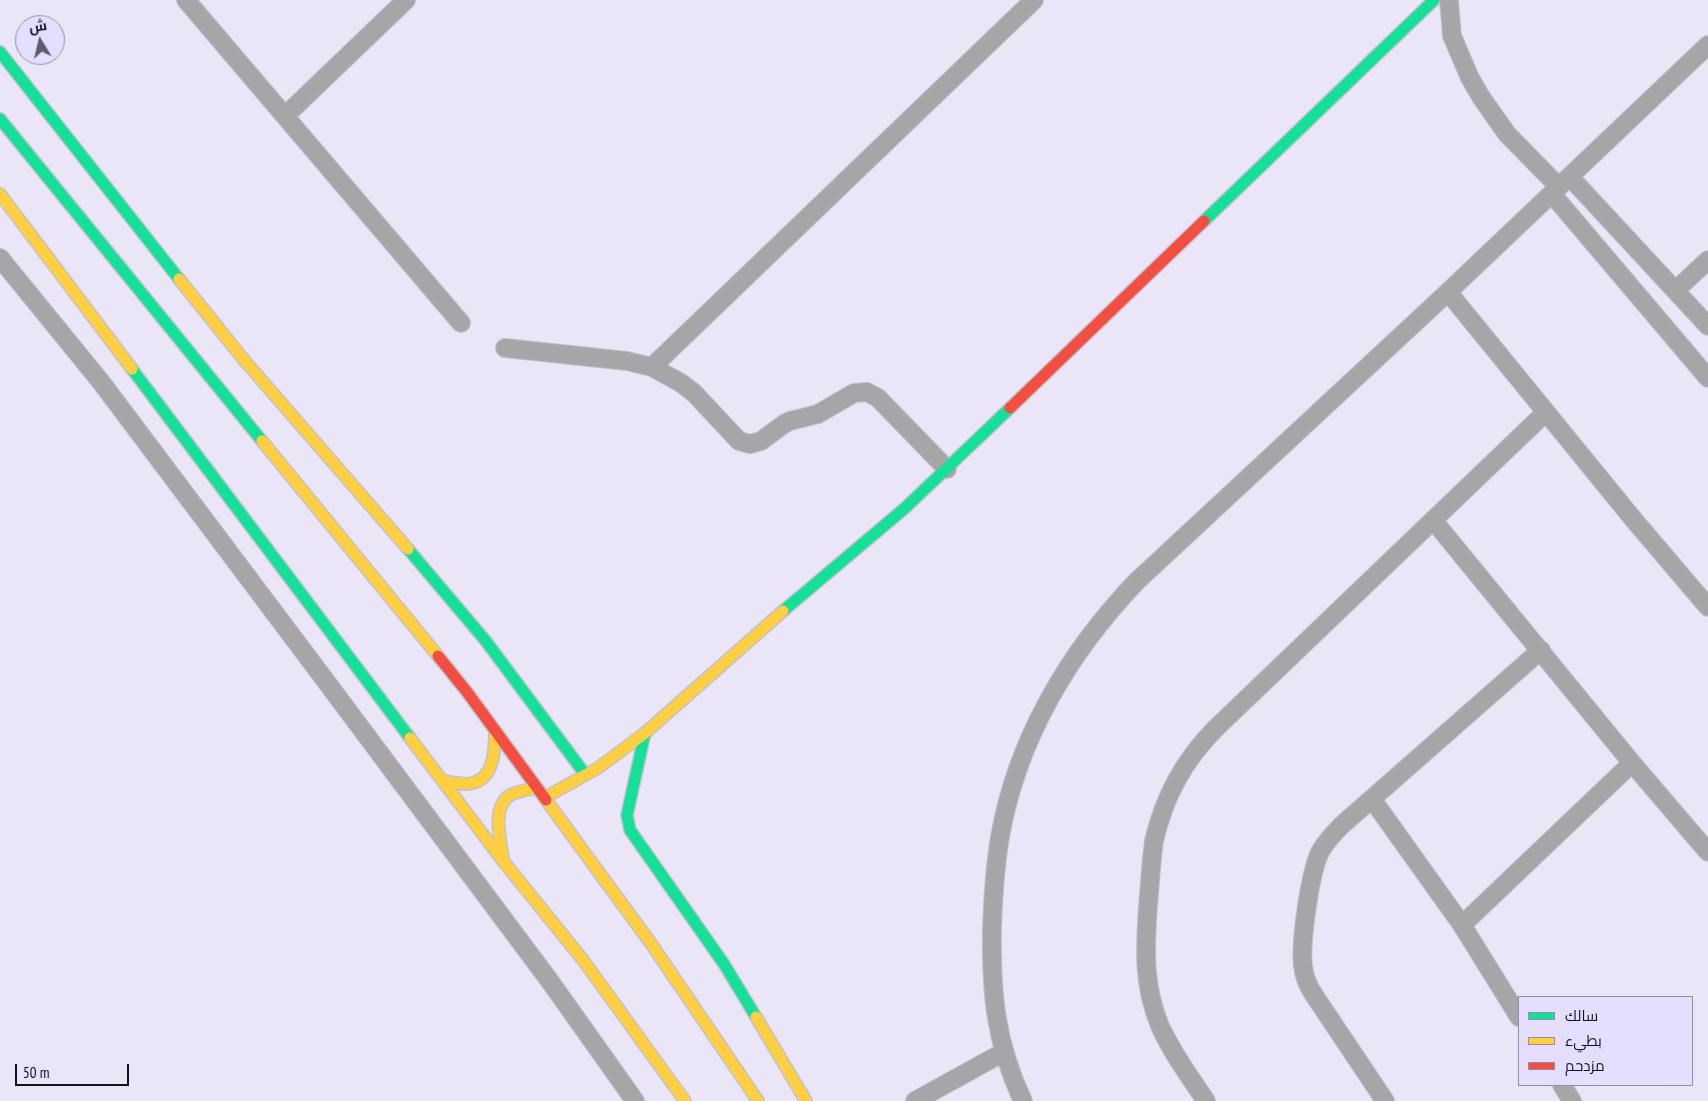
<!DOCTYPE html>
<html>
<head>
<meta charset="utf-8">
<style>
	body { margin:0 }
	#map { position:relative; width:1708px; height:1101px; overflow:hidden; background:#eae6f7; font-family:"PT Sans Narrow",Cairo,sans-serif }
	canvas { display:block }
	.legend { position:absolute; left:1518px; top:996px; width:175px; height:90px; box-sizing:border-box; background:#e6deff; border:1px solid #928ca4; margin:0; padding:6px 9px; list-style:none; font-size:15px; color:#14111c }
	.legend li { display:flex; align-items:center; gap:10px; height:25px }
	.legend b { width:25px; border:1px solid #928ca4 }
	.north { position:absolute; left:15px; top:15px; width:50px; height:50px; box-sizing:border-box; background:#e6deff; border:1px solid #928ca4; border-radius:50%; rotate:351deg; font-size:14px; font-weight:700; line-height:20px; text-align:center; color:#14111c }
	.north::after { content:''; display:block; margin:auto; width:18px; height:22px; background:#5f5c69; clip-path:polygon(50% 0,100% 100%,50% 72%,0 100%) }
	.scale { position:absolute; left:15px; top:1064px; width:114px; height:22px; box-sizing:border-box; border:2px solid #14111c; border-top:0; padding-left:6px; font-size:15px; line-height:18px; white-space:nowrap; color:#14111c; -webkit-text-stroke:4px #e6deff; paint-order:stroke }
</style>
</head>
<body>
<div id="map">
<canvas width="1708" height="1101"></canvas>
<ul class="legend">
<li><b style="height:6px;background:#16e098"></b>سالك</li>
<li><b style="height:6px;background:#ffcf43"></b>بطيء</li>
<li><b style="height:6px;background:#f24e42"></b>مزدحم</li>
</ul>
<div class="north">ش</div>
<div class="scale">50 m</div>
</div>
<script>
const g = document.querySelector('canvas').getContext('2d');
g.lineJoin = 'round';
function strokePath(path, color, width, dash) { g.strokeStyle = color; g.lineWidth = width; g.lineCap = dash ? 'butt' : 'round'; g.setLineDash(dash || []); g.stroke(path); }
const street = new Path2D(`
	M186 0 461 323
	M1449 0 1452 36 1470 78 1481 97 1507 134 1559 187
	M285 116 406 0
	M1570 177 1708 326
	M1552 194 1708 378
	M0 258 101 382 325 680 549 980 635 1101
	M1676 290 1708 260
	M1448 292 1634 520 1708 607
	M505 348 627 361 652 367 681 383 694 393 739 441 750 444 761 441 784 424 790 421 818 414 854 393 867 392 878 398 947 469
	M652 367 1034 0
	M1433 520 1632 763 1708 852
	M1372 799 1462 925 1519 1017
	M1462 925 1632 763
	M1562 1085 1572 1101
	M915 1101 1004 1052
	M1023 1101C995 1042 991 992 992 928 993 898 995 867 1000 837 1017 739 1069 652 1137 581L1448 292 1708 45
	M1206 1101C1190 1077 1172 1053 1160 1026 1143 985 1145 949 1148 906 1150 884 1151 863 1154 841 1164 797 1183 761 1216 728L1546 412
	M1385 1101 1314 995C1308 986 1304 977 1303 966 1300 943 1310 873 1320 852 1326 841 1334 833 1342 825L1541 650`);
const fast = new Path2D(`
	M0 52 179 279
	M0 119 262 441
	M1204 221 1434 0
	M132 369 410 738
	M408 549 485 640 585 774
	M783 611 905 508 1010 408
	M645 733 627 815 630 830 724 964 756 1017`);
const slow = new Path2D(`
	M0 194 132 369
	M179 279 244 360 408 549
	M262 441 438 656
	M410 738 503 861 583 960 685 1101
	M443 781C451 782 459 784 467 784 494 782 495 752 495 731
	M544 798 598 768 645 733 783 611
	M546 800 652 945 758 1101
	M503 860C501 841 491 809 509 796 517 791 527 790 536 788
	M756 1017 806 1101`);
const jam = new Path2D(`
	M1010 408 1204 221
	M438 656 467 692 546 800`);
strokePath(street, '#c4c1ce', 20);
strokePath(fast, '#c4c1ce', 14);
strokePath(slow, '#c4c1ce', 14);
strokePath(jam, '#c4c1ce', 14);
strokePath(street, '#a8a5a8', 18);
strokePath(fast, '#16e098', 11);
strokePath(slow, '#ffcf43', 11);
strokePath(jam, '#f24e42', 11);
</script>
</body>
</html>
